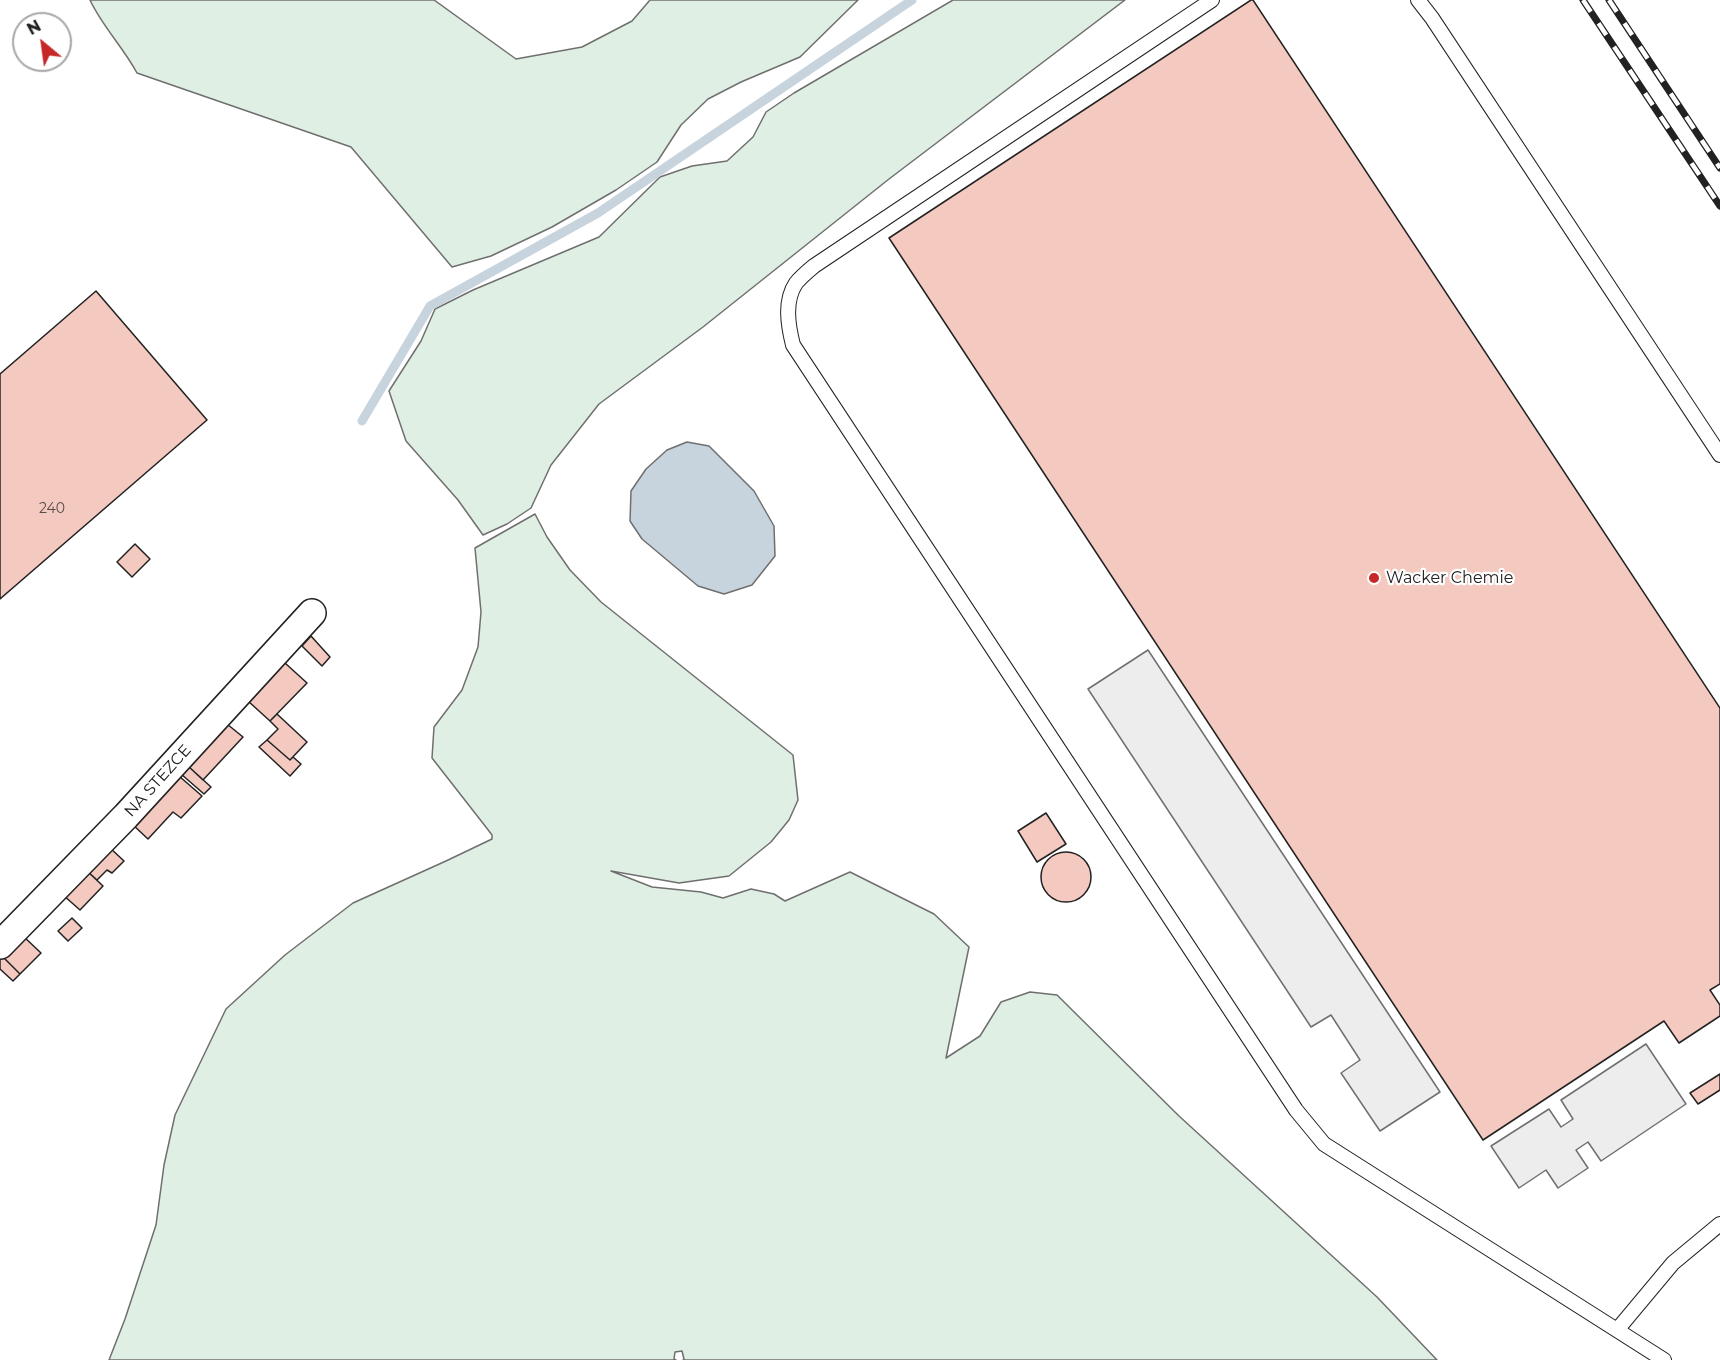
<!DOCTYPE html>
<html>
<head>
<meta charset="utf-8">
<style>
	body { margin:0 }
	#map { position:relative; width:1720px; height:1360px; overflow:hidden; background:#fff; font-family:Montserrat,sans-serif }
	canvas { display:block }
	.north { position:absolute; left:12px; top:12px; width:60px; height:60px; box-sizing:border-box; background:#fff; border:2px solid #a7a7a7; border-radius:50%; rotate:331deg; font-size:16px; font-weight:700; line-height:24px; text-align:center; color:#222 }
	.north::after { content:''; display:block; margin:auto; width:21px; height:27px; background:#c62828; clip-path:polygon(50% 0,100% 100%,50% 72%,0 100%) }
</style>
</head>
<body>
<div id="map">
<canvas width="1720" height="1360"></canvas>
<div class="north">N</div>
</div>
<script>
const g = document.querySelector('canvas').getContext('2d');
g.lineJoin = 'round';
function fill(path, color) { g.fillStyle = color; g.fill(path, 'evenodd'); }
function strokePath(path, color, width, dash) { g.strokeStyle = color; g.lineWidth = width; g.lineCap = dash ? 'butt' : 'round'; g.setLineDash(dash || []); g.stroke(path); }
function drawText(font, color, halo, rows, align = 'center') {
  g.font = font + ' Montserrat,sans-serif'; g.lineWidth = 4.5; g.setLineDash([]); g.textBaseline = 'middle'; g.strokeStyle = halo; g.fillStyle = color; for (const [text, x, y, turn = 0] of rows) {
    g.save(); g.translate(x, y); g.rotate((+turn || 0) * Math.PI / 180); g.textAlign = isNaN(turn) ? turn : align; if (halo) g.strokeText(text, 0, 0); g.fillText(text, 0, 0); g.restore();
  }
}
const green = new Path2D(`
	M90 0H434L516 59 582 47 632 21 650 0H858L800 57 741 82 708 99 681 125 657 162 616 190 552 227 491 256 452 267 351 147 137 73C123 47 102 26 90 0Z
	M953 0H1125L889 179 703 327 599 404 551 465 531 508 507 524 483 535 458 500 406 441 389 391 421 341 435 309 473 290 599 237 660 177 692 166 727 161 753 137 766 112 794 93Z
	M535 514 547 537 570 570 601 602 793 755 798 800 789 820 771 842 729 876 679 883 611 871 652 887 701 892 723 898 751 889 774 894 785 901 850 872 934 914 969 947 946 1058 980 1036 1001 1002 1030 992 1057 995 1179 1116 1377 1297 1437 1360H683L684 1359 682 1351 675 1352 674 1359 676 1360H109L125 1319 156 1225 164 1165 175 1115 226 1009 285 955 353 903 446 861 492 839V835L489 831 432 758 434 727 462 690 478 647 481 612 475 548Z`);
fill(green, '#e0efe3');
strokePath(green, '#6f6f6f', 1.5);
const parking = new Path2D(`
	M1148 650 1440 1092 1380 1131 1341 1073 1360 1060 1331 1015 1311 1027 1088 689Z
	M1646 1044 1686 1104 1601 1161 1588 1142 1576 1150 1588 1168 1558 1188 1546 1170 1519 1188 1491 1146 1549 1109 1561 1127 1573 1119 1561 1100Z`);
fill(parking, '#ededed');
strokePath(parking, '#6f6f6f', 1.5);
const water = new Path2D(`
	M687 442 709 446 754 491 774 526 775 556 752 585 724 594 698 586 642 539 630 521 631 491 646 469 667 450Z`);
fill(water, '#c7d3dd');
strokePath(water, '#6f6f6f', 1.5);
strokePath(new Path2D(`
	M362 421 430 306 598 213 912 0`), '#c7d3dd', 9);
const building = new Path2D(`
	M1251 0H1253L1720 708V984L1710 990 1720 1005V1016L1679 1043 1664 1021 1483 1140 889 238Z
	M96 291 207 420 0 599V374Z
	M135 544 150 559 132 577 117 562Z
	M311 636 330 657 322 666 302 646Z
	M285 663 307 683 270 721 248 701Z
	M277 714 307 742 290 760 267 740 278 729 270 721Z
	M227 724 243 737 203 780 188 766Z
	M267 740 290 760 293 757 301 764 290 776 259 747Z
	M188 766 211 787 204 794 181 774Z
	M179 776 202 796 181 818 173 812 148 839 132 824Z
	M1046 813 1066 844 1037 862 1018 831Z
	M109 847 124 861 112 873 107 870 97 880 86 870Z
	M1041 877a25 25 0 1 1 50 0a25 25 0 1 1-50 0Z
	M86 870 103 886 80 910 63 895Z
	M72 918 82 928 68 941 58 931Z
	M22 935 41 953 20 974 2 956Z
	M2 956 20 974 13 981 0 969V958Z
	M1720 1074V1090L1698 1104 1690 1093Z`);
fill(building, '#f3c9c0');
strokePath(building, '#222', 1.5);
const lane = new Path2D(`
	M1212 0 814 266C808 271 801 277 796 283 784 301 788 325 793 345L1296 1110 1324 1144 1664 1360
	M1418 0 1432 18 1720 455
	M1617 1330 1673 1263 1720 1224`);
const street = new Path2D(`
	M0 945 126 816 312 613`);
strokePath(lane, '#222', 16);
strokePath(street, '#222', 30);
strokePath(lane, '#fff', 14);
strokePath(street, '#fff', 27);
const rail = new Path2D(`
	M1583 0 1720 206
	M1609 0 1720 168`);
strokePath(rail, '#222', 7);
strokePath(rail, '#fff', 4.5, [14]);
for (const [x, y, r, color] of [
	[1374,578,6,"#c62828"]
]) { const dot = new Path2D(); dot.arc(x, y, r, 0, 2 * Math.PI); g.fillStyle = color; g.fill(dot); strokePath(dot, '#fff', 2); }
drawText('14px', '#564c4a', null, [
	["240",52,509]
]);
drawText('16px', '#222', '#fff', [
	["Wacker Chemie",1386,578]
], 'left');
drawText('16px', '#222', '#fff', [
	["NA STEZCE",158,781,-48]
]);
</script>
</body>
</html>
